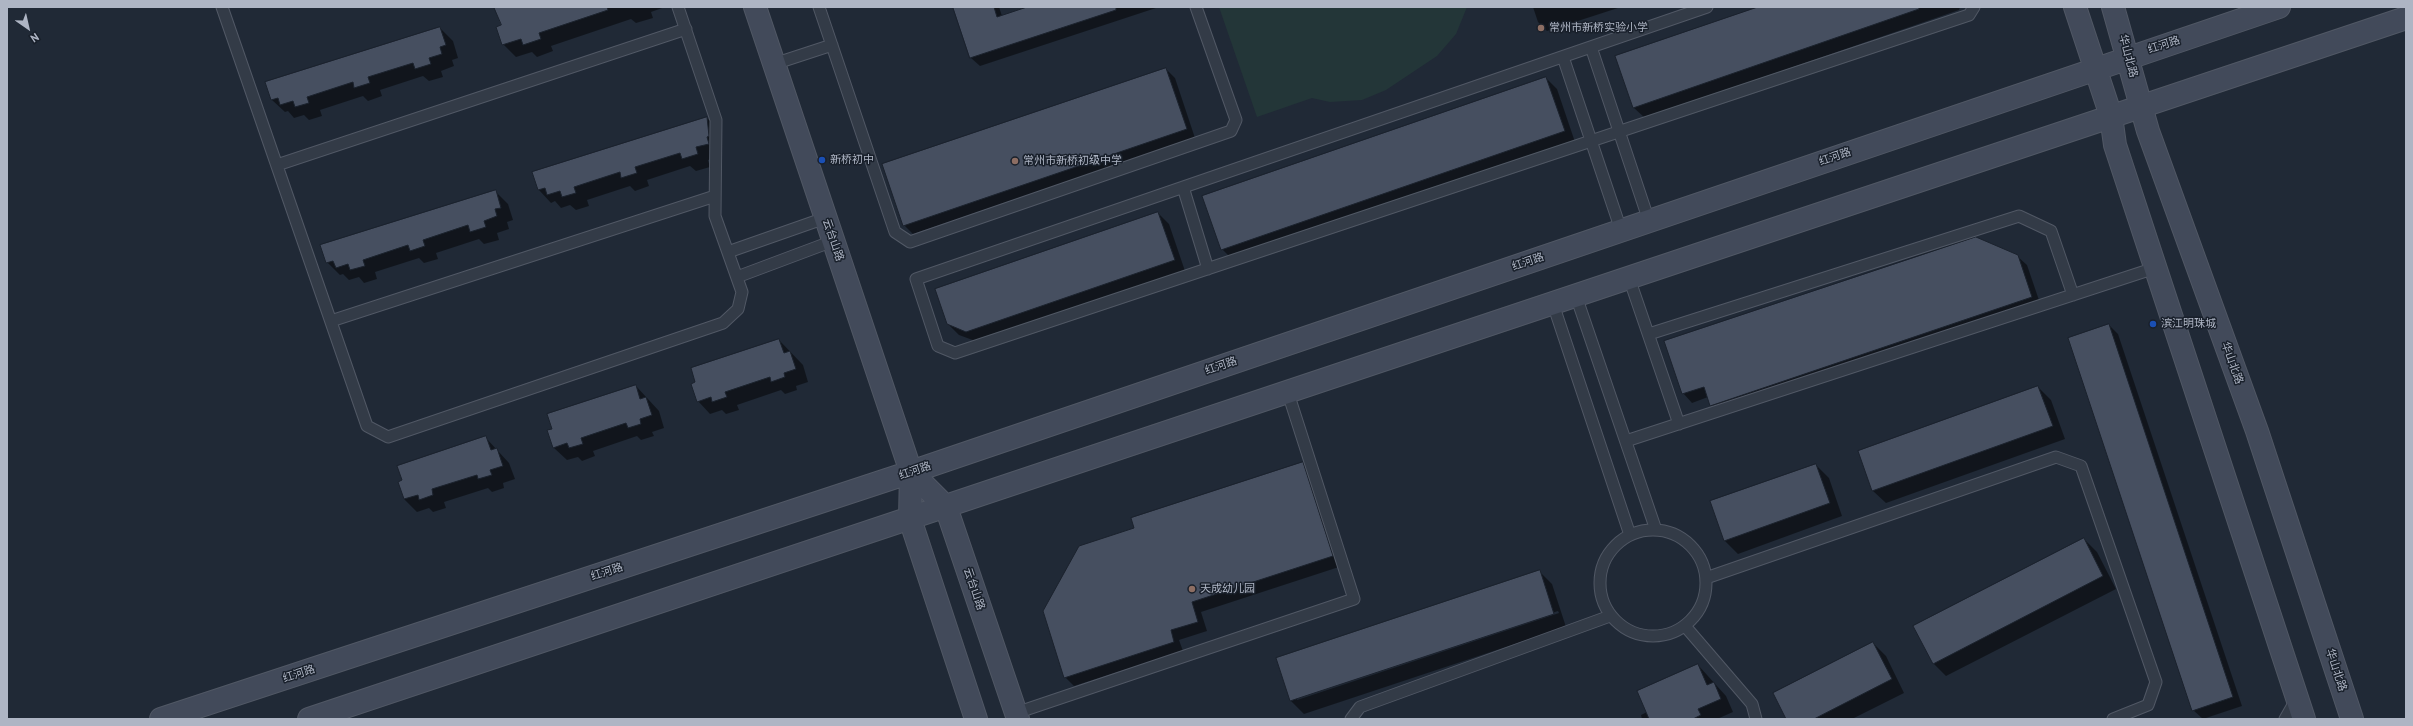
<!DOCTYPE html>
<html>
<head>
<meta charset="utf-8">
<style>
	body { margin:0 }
	#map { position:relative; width:2413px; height:726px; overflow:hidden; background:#202936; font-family:"PT Sans",sans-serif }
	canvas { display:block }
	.frame { position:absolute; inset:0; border:8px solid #aeb5c4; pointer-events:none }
	.north { position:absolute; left:8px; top:8px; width:40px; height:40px; -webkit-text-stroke:3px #19202b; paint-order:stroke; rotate:146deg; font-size:11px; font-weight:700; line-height:16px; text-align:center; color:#aeb5c4 }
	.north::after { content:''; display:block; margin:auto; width:14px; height:18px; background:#aeb5c4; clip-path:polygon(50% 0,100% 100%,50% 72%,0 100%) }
</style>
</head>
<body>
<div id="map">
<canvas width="2413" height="726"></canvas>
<div class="frame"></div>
<div class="north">N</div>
</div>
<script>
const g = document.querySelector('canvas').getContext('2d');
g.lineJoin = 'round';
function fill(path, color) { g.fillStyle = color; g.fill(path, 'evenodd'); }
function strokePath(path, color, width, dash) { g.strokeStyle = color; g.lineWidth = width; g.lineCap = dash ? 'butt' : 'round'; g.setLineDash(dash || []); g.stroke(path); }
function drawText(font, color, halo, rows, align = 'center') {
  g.font = font + ' "PT Sans","Noto Sans SC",sans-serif'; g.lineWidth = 3; g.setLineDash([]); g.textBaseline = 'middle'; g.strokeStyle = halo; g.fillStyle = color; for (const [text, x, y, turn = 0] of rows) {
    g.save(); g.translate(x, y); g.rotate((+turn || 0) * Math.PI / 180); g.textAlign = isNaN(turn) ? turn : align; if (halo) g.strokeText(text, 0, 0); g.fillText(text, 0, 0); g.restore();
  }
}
fill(new Path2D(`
	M1219 7H1467L1456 34 1437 56 1386 90 1362 100 1330 102 1312 98 1257 117Z`), '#233638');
fill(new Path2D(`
	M500 7H665L651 12 653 18 636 23 631 19 551 46 553 51 537 57 532 52 516 57 503 44Z
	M955 7H999L1002 16 1030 7H1159L980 66 971 58Z
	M1533 7H1621L1547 31 1538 22Z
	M1761 7H1960L1959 10 1645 118 1634 108 1617 57Z
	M440 28 453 41 458 58 452 60 454 66 441 71 443 77 429 81 423 76 380 90 382 96 368 101 363 96 320 110 322 116 309 120 304 115 294 118 288 111 285 112 272 100Z
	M1166 69 1175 78 1195 138 913 234 904 225Z
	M1546 78 1557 89 1575 142 1233 260 1222 249Z
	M707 118 720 131 721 149 719 150 721 156 708 160 710 167 696 171 690 166 647 180 649 186 635 191 630 186 587 200 589 206 576 210 570 205 561 208 555 201 551 203 539 190Z
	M495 191 508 204 513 220 507 222 509 229 497 233 499 240 484 244 479 239 436 253 438 259 424 263 419 258 375 272 377 279 364 283 359 277 349 280 343 274 340 275 327 262Z
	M1158 213 1169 224 1185 271 978 342 959 335 948 324Z
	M2017 256 2027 265 2041 306 1720 415 1711 405 1708 397 1692 403 1683 393Z
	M2109 325 2118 334 2242 706 2203 719 2193 710Z
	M779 340 803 365 808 382 796 386 797 390 785 394 781 390 737 405 739 410 726 414 722 410 710 414 698 401Z
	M636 386 659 411 664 428 652 432 654 436 641 440 637 436 593 451 595 456 582 461 578 457 567 460 554 448Z
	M2038 387 2051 400 2065 439 1886 503 1873 491Z
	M486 438 509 463 515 479 503 483 504 488 492 492 488 488 444 502 446 508 433 512 429 508 417 512 404 499Z
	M1302 463 1312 472 1342 566 1201 612 1207 631 1179 640 1183 651 1074 686 1065 677 1135 529Z
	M1816 465 1829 478 1842 516 1738 554 1725 541Z
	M2084 539 2097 552 2116 589 1946 676 1933 663Z
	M1539 571 1552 584 1566 627 1304 714 1291 701ZM1558 611 1559 613 1297 700V698Z
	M1873 643 1886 656 1904 693 1852 719H1787Z
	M1698 665 1726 696 1733 712 1717 719H1642L1641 715 1647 712Z`), '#0007');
const building = new Path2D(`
	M494 7H607L608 10 539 33 541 39 523 45 521 39 502 45 496 27 501 25Z
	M953 7H994L997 17 1027 7H1116V10L970 58Z
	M1758 7H1919V9L1633 108 1615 56Z
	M440 27 446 45 440 47 442 54 429 58 431 64 415 69 413 63 368 77 370 83 354 88 353 82 307 97 309 103 295 107 293 101 280 105 278 98 271 100 265 82Z
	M1166 68 1187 129 903 226 882 164Z
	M1546 77 1565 131 1221 250 1202 196Z
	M707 117 709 136 707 137 709 144 696 147 698 154 682 159 680 153 635 167 637 173 621 178 620 172 574 187 576 193 562 197 560 191 547 195 545 188 538 190 532 172Z
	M496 190 501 208 495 209 497 216 484 221 486 227 470 232 468 225 423 240 425 246 410 251 408 245 363 260 365 266 350 270 348 264 336 268 333 261 326 263 320 245Z
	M1158 212 1175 260 966 332 947 324 935 289Z
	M1976 237 2018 255 2032 297 1710 406 1704 387 1682 394 1664 341Z
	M2109 324 2233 697 2192 711 2068 338Z
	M779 339 784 353 790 351 796 369 784 373 785 377 771 382 770 377 725 392 727 397 712 402 711 397 697 402 691 384 695 382 691 368Z
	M636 385 640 399 646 397 652 415 640 419 641 424 628 428 626 423 581 438 583 444 569 448 567 443 553 448 547 430 552 429 547 414Z
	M2038 386 2053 426 1872 491 1858 451Z
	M486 436 491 450 497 448 503 466 490 470 492 475 478 479 477 475 432 489 433 495 419 500 418 495 404 499 398 482 402 480 397 466Z
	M1303 462 1333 556 1192 602 1198 622 1171 630 1174 642 1064 678 1043 611 1079 546 1134 528 1131 518Z
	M1816 464 1830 503 1724 541 1710 501Z
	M2084 538 2103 576 1933 664 1913 626Z
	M1540 570 1554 614 1290 701 1276 658Z
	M1873 642 1892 679 1814 719H1786L1773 693Z
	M1698 664 1707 685 1714 682 1721 699 1698 709 1701 715 1693 719H1649L1637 691Z`);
fill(building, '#464f60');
strokePath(building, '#1b222d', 1);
const lane = new Path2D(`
	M222 7 367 426 388 437 723 323 738 309 742 292 715 216 716 120 678 7
	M819 7 895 232 910 242 1231 131 1236 120 1196 7
	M1707 7 916 279 938 346 955 353 1969 15 1974 7
	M1591 47 1649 221
	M1563 57 1621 230
	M774 64 832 45
	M277 165 686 29
	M1183 187 1208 269
	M728 252 825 218
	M737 277 833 241
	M1629 278 1679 424
	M1576 296 1656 530
	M1553 304 1630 535
	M331 321 715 196
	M1649 334 2019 216 2051 231 2073 295
	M1626 441 2155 268
	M1600 583a53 53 0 1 1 106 0a53 53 0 1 1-106 0Z
	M1706 578 2056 457 2081 466 2156 682 2148 705 2113 719
	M1685 626 1752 704 1756 719
	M1016 713 1354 599 1288 393
	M1351 719 1360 707 1610 616
	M2285 719 2297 698`);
const secondary = new Path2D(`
	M755 7 911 472 910 519 976 719
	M2075 7 2111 116 2115 145 2304 719
	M2113 7 2148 131 2257 431 2352 719
	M911 472 946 507 1018 719
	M161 719 911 472 2279 7
	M309 719 2406 18`);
strokePath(lane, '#515865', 13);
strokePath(secondary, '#515865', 24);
strokePath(lane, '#333b47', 11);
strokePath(secondary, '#424a5a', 22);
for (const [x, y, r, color] of [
	[1541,28,4,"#8d6e63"],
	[822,160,4,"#1a4fb4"],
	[1015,161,4,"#8d6e63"],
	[2153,324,4,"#1a4fb4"],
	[1192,589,4,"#8d6e63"]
]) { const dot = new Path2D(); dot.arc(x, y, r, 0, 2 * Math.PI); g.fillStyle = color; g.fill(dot); strokePath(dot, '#19202b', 1.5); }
drawText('11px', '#aeb5c4', '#19202b', [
	["常州市新桥实验小学",1549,28],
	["新桥初中",830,160],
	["常州市新桥初级中学",1023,161],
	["滨江明珠城",2161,324],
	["天成幼儿园",1200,589]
], 'left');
drawText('11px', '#aeb5c4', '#19202b', [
	["红河路",2164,45,-18],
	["华山北路",2128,56,75],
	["红河路",1835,157,-19],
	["云台山路",833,240,71],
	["红河路",1528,262,-19],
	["华山北路",2232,363,70],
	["红河路",1221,366,-19],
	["红河路",915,471,-19],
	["红河路",607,572,-18],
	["云台山路",974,589,71],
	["华山北路",2336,670,72],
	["红河路",299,674,-18]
]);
</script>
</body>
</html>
